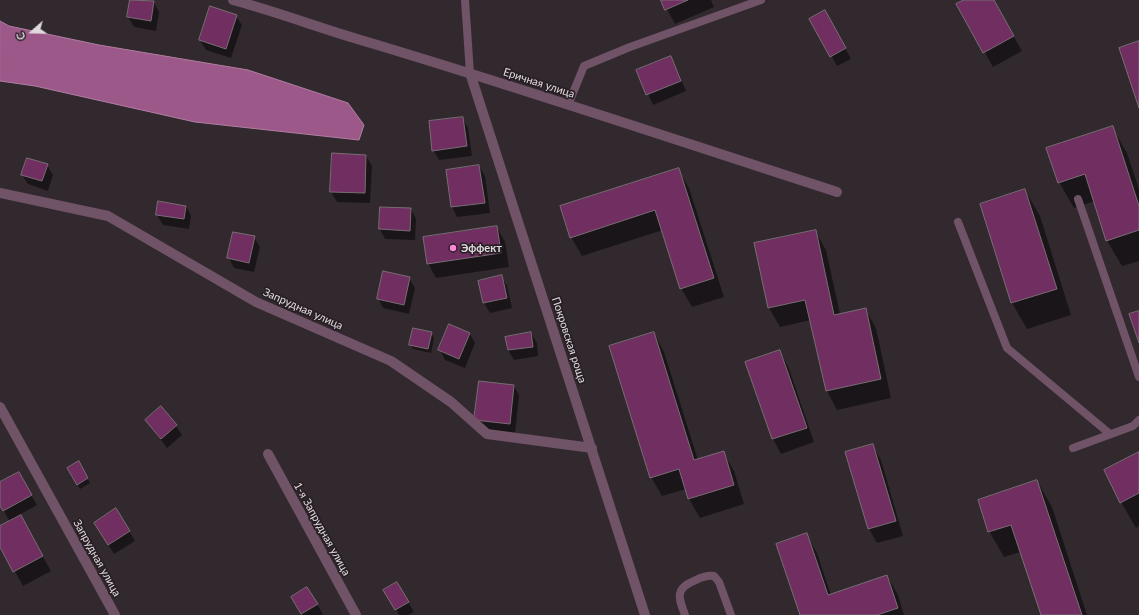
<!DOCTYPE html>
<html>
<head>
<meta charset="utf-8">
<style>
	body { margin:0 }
	#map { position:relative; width:1139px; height:615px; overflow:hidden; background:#32292f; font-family:Lato,sans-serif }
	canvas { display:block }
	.north { position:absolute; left:12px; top:12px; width:40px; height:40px; -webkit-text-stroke:3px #281f25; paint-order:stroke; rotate:250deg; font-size:11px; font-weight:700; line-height:16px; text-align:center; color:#e0dade }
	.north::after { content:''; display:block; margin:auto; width:14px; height:18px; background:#e0dade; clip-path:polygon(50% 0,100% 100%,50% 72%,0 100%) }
</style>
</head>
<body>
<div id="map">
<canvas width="1139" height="615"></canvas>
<div class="north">С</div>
</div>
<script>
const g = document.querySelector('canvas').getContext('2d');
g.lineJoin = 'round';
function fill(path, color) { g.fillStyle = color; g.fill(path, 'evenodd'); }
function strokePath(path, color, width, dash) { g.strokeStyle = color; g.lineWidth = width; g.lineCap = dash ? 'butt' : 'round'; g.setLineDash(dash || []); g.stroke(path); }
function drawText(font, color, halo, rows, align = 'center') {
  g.font = font + ' Lato,sans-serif'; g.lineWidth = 3.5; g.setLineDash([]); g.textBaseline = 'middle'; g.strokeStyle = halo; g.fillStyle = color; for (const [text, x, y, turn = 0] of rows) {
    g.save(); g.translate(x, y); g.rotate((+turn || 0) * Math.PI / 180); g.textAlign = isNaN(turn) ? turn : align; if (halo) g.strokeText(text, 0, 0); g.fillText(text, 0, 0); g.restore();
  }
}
const water = new Path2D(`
	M0 21 9 26 99 45 248 70 348 103 364 125 359 140 195 122 35 86 0 81Z`);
fill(water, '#9c5889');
strokePath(water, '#b07fa2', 1);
fill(new Path2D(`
	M131 0 154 2 159 12 156 31 134 27 128 17Z
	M662 0H711L714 7 675 24Z
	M966 0H993L1022 51 993 67 958 5Z
	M236 16 242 25 231 58 206 50 200 40Z
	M811 19 830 21 851 59 837 66Z
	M671 57 686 91 653 105 638 71Z
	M462 118 468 128 472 156 439 160 433 150Z
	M1112 127 1127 153 1139 189V261L1122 266 1107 241 1095 201 1074 208 1059 182Z
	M366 156 372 166 370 203 337 202 331 192Z
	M47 165 53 175 48 191 28 184 22 175Z
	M479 166 485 176 490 213 457 217 452 207 447 171Z
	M678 169 689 188 724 297 692 307 681 288 663 230 582 256 571 237Z
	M1025 190 1040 216 1071 315 1027 329 1012 303 981 204Z
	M186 206 191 216 189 229 163 225 157 215Z
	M411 209 416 219 415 240 385 239 380 229Z
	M497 227 505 242 509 267 436 278 428 263Z
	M815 231 826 250 840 314 865 309 876 328 891 398 837 410 827 391 811 320 780 327 769 308Z
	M254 237 260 247 254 272 234 268 229 258Z
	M501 276 507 286 512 308 490 313 484 303 479 281Z
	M409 278 415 288 409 314 383 308 378 298Z
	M450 325 470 334 475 343 465 368 445 360 440 350Z
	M431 333 434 338 431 353 413 349 410 345Z
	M531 333 537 343 538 356 514 360 508 350Z
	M654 333 664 352 698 460 723 452 734 471 744 504 700 518 689 499 686 489 662 496 651 477Z
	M780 351 788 366 814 442 781 454 773 439 747 363Z
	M514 386 519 395 515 434 481 430 476 420Z
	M161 408 176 426 182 435 167 448 146 420Z
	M872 445 881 460 903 536 877 543 869 529Z
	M1139 453V526L1136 528 1121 502Z
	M78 462 90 483 80 489 68 468Z
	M18 473 37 505 19 515 51 571 23 586 0 545V527L10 522 0 504V484Z
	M1037 481 1052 507 1087 615H1042L1021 552 1004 557 989 531Z
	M129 531 135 541 114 554 101 533Z
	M806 534 817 553 831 595 887 576 898 595 904 615H801Z
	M397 583 414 612 408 615H399L385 590Z
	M307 588 323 614 322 615H303L292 597Z`), '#0007');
const building = new Path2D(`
	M130 0 154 1 151 21 127 17Z
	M661 0H688L665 10Z
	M964 0H994L1014 36 983 53 956 4Z
	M210 6 237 15 226 49 199 40Z
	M825 10 846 48 830 57 809 19Z
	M1139 41V108L1119 48Z
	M671 56 681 81 646 95 636 70Z
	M463 117 467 146 432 151 429 121Z
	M1113 126 1139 206V230L1106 241 1085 174 1058 183 1046 148Z
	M332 153 366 155 365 193 330 192Z
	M27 158 48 164 42 181 21 175Z
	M479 165 485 203 451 207 446 170Z
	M679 168 714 278 680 289 655 210 570 238 560 206Z
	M1025 189 1057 289 1011 303 980 204Z
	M158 201 186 206 184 219 156 215Z
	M380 207 411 208 410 231 379 229Z
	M497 226 501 253 427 264 423 237Z
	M816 230 834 315 866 308 881 379 826 391 805 300 768 308 754 243Z
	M233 232 255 236 249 263 227 258Z
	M383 271 410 277 404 305 377 299Z
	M502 275 507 298 483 303 478 281Z
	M1139 311V343L1129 314Z
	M449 324 470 333 459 359 438 350Z
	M413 328 432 332 428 349 409 345Z
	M531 332 533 347 508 350 505 337Z
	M654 332 694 460 724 451 734 485 688 499 679 469 650 478 609 346Z
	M780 350 807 428 772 439 745 362Z
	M479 381 514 385 510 424 474 420Z
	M161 406 177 425 161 439 145 420Z
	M873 444 896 521 868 529 845 452Z
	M1139 452V493L1120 503 1104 470Z
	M79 461 88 478 77 485 67 468Z
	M19 472 32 495 3 511 0 506V482Z
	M1037 480 1082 615H1041L1011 525 988 532 978 500Z
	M116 508 130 531 108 545 94 523Z
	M21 515 43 556 13 572 0 547V526Z
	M807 533 828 595 887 575 898 608 877 615H800L776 544Z
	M397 582 409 602 395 610 383 590Z
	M307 587 318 604 301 614 291 597Z`);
fill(building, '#702f60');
strokePath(building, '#786d74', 1);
strokePath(new Path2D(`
	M465 0 470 73
	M568 105 584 66 630 47 761 0
	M1078 199 1139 377
	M958 222 1007 348 1110 434
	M1073 448 1133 426 1139 420
	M685 615C678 597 675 588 696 580 702 577 707 575 714 576L719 582 731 615`), '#715368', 8);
strokePath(new Path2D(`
	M233 0C277 12 320 28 364 41 522 88 679 141 837 192
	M470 73 645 615
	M0 193 108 216 256 302 391 361 451 402 487 434 592 448
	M0 407 115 615
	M268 454 356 615`), '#715368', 10);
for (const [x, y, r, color] of [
	[453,248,4,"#ff85df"]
]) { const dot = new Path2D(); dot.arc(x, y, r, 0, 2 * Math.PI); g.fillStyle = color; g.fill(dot); strokePath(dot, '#281f25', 1.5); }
drawText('11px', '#e0dade', '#281f25', [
	["Еричная улица",539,83,18],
	["Запрудная улица",303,309,24],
	["Покровская роща",569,340,72],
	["1-я Запрудная улица",322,529,61],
	["Запрудная улица",97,558,61]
]);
drawText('bold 11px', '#e0dade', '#281f25', [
	["Эффект",461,248]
], 'left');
</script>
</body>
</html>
